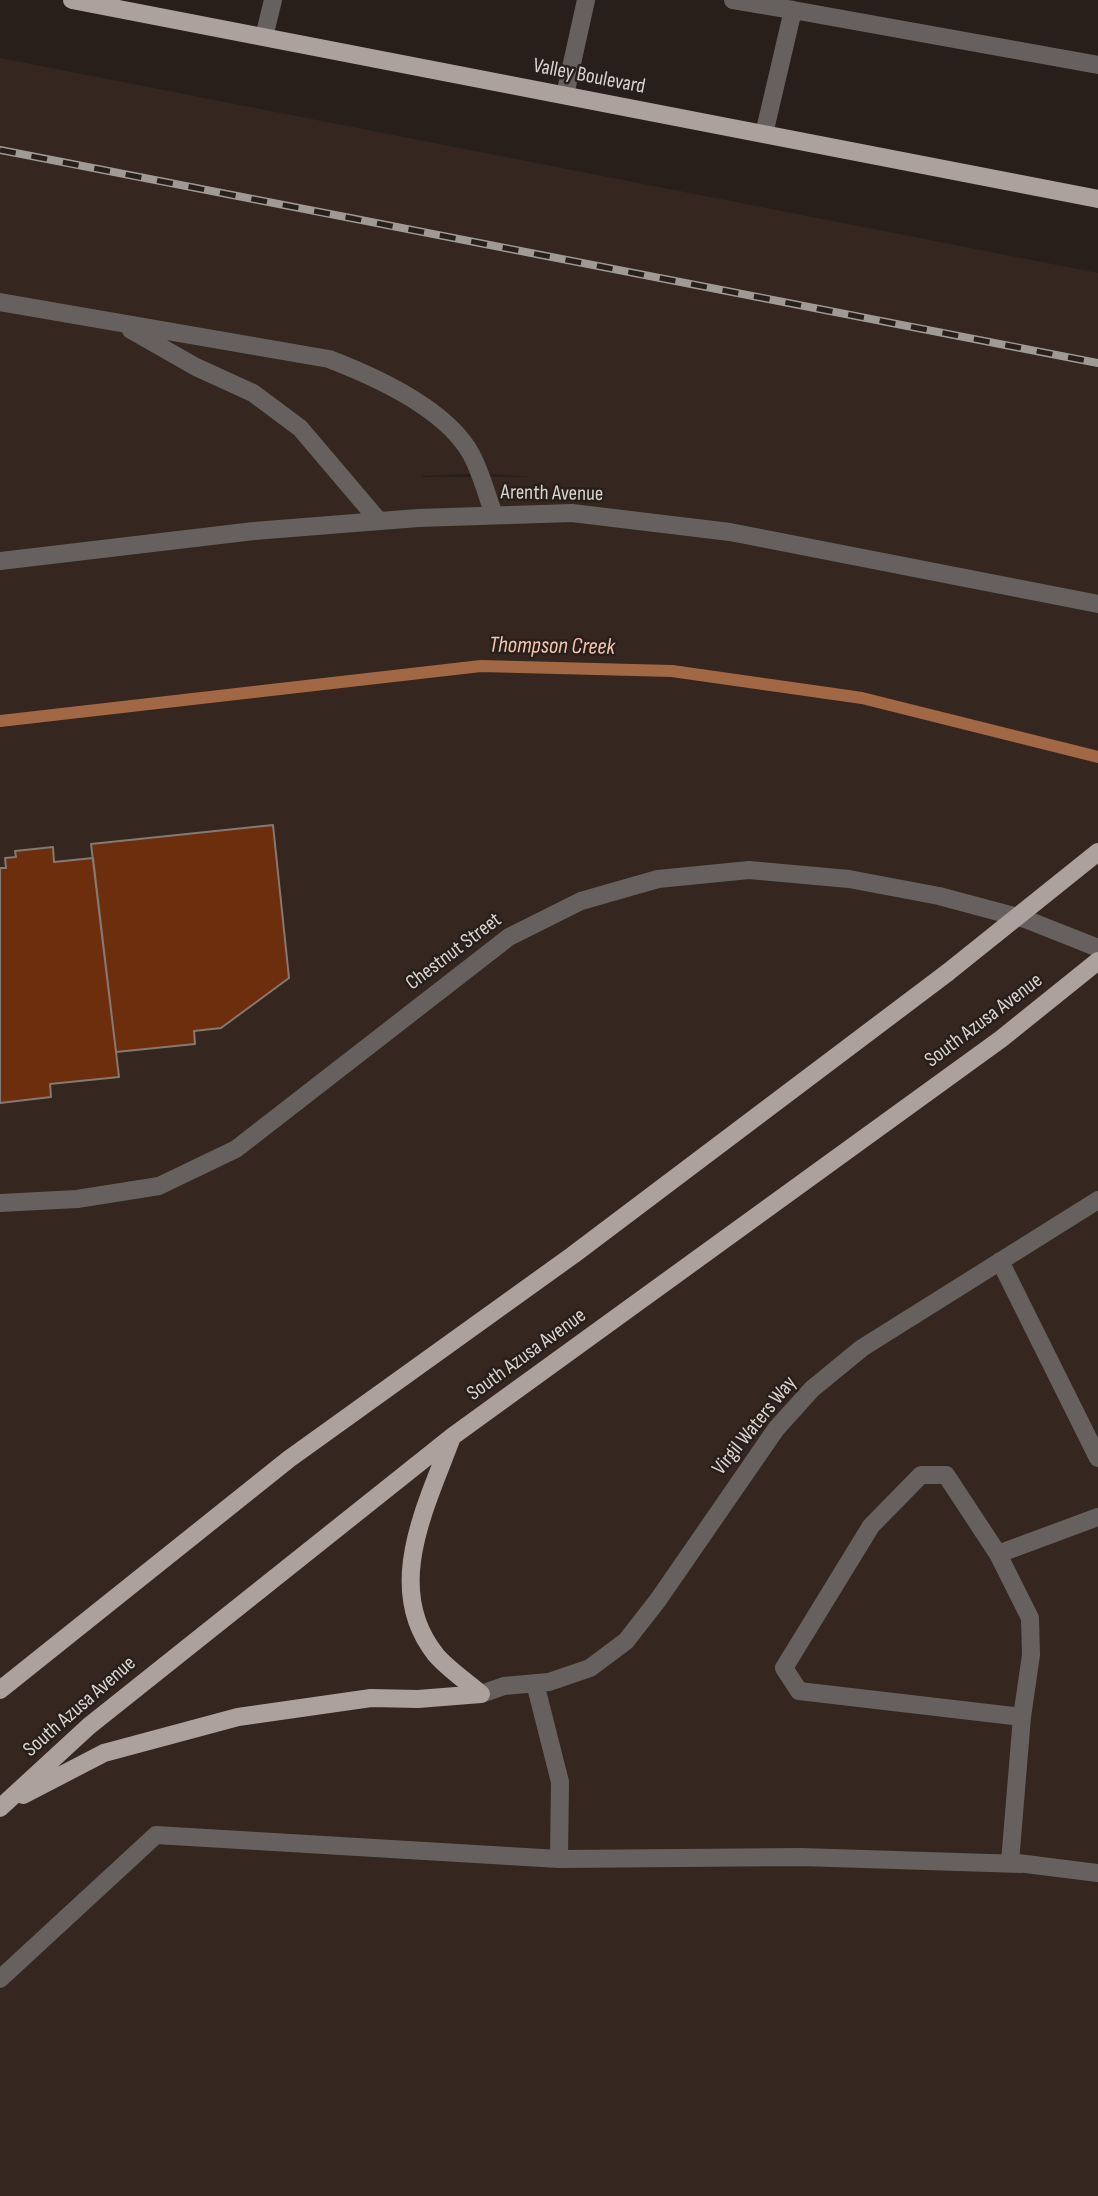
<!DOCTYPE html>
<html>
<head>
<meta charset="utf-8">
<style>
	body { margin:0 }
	canvas { display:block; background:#281f1b }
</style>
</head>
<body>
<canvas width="1098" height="2196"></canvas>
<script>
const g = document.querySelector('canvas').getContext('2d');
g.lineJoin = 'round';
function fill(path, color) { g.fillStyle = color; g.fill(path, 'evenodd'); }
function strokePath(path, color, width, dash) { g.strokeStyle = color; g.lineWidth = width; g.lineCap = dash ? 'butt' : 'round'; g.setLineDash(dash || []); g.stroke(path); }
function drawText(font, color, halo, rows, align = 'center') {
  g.font = font + ' "Sofia Sans Condensed",sans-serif'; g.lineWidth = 5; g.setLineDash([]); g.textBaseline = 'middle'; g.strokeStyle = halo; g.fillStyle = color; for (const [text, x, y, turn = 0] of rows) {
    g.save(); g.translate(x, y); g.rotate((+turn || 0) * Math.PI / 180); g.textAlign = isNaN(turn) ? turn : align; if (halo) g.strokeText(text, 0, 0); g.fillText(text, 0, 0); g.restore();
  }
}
fill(new Path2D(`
	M0 58 1098 273V2196H0ZM482 473 531 477H421L422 476Z`), '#35261f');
strokePath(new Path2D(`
	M0 721 481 666 672 671 862 698 1098 757`), '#a26744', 12);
const building = new Path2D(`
	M273 825 289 978 221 1028 194 1031 195 1044 116 1052 91 844Z
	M53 847 54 862 93 858 119 1077 50 1084 51 1097 0 1103V868H6L5 858 16 857 15 851Z`);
fill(building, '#6c2e0c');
strokePath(building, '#857974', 2);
strokePath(new Path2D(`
	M733 0 793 10
	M264 37 273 0
	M565 95 586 0
	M764 134 793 10 1098 65
	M0 302 329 359C376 377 446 409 471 454 481 472 487 496 494 515
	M131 330 196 367 253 393 300 428 379 521
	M0 561 254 531 418 518 572 513 730 532 1098 604
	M0 1203 77 1199 159 1186 236 1149 509 937 581 901 658 879 749 870 849 879 939 896 1025 919 1098 948
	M1000 1261 1098 1458
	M1098 1517 998 1554 946 1475H921L871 1526 784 1668 799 1691 1022 1717 1010 1862 1098 1873
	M998 1554 1030 1618 1031 1655 1022 1717
	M481 1694 504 1686 549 1682 590 1668 626 1641 658 1600 776 1429 812 1389 862 1348 1098 1200
	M559 1859 801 1857 1021 1864
	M0 1979 156 1835 559 1859 560 1782 535 1683`), '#66615f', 18);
strokePath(new Path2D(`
	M72 0 1098 199
	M452 1437C427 1505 382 1588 436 1655 448 1669 466 1681 481 1694
	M0 1690 289 1459 573 1255 947 973
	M23 1795 104 1753 238 1717 371 1698 418 1699 481 1694
	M0 1808 89 1726 453 1436 1001 1039 1098 961`), '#aca19d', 18);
const rail = new Path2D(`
	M0 150 1098 363`);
strokePath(rail, '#a09a96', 8);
strokePath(rail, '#281f1b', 5, [16]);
strokePath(new Path2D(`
	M947 973 1098 852`), '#aca19d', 18);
drawText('21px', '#d9d3d0', '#281f1b', [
	["Valley Boulevard",589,77,11],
	["Arenth Avenue",552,494,1],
	["Chestnut Street",454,952,-37],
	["South Azusa Avenue",984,1021,-37],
	["South Azusa Avenue",527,1355,-36],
	["Virgil Waters Way",755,1426,-51],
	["South Azusa Avenue",80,1707,-41]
]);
drawText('italic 23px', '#f4c4af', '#281f1b', [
	["Thompson Creek",552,647,1]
]);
</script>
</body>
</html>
